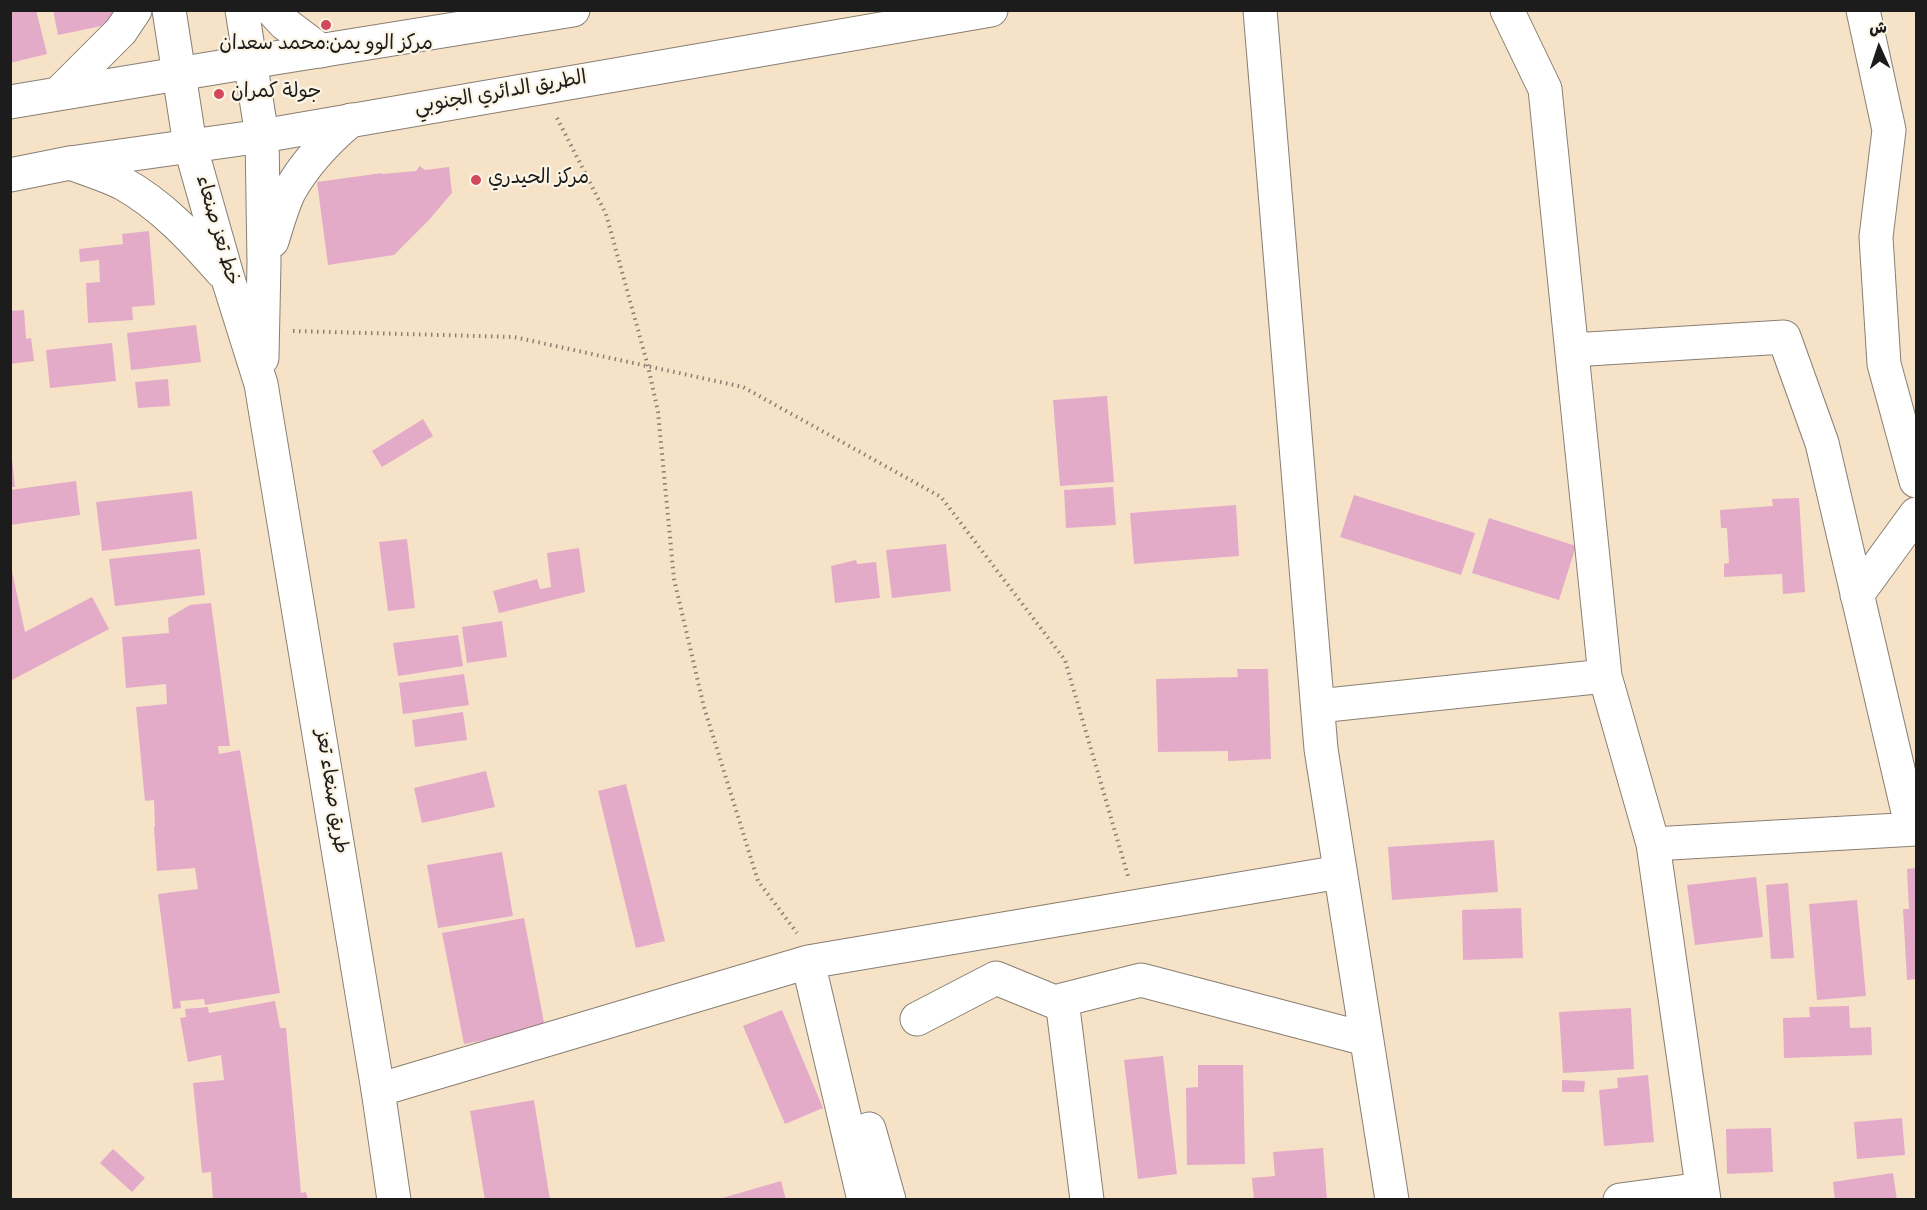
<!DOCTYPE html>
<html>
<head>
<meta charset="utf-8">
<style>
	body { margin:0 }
	#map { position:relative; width:1927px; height:1210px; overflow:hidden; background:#f6e2c7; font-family:Dekko,"Playpen Sans Arabic",sans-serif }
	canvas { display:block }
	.frame { position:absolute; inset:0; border:12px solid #1c1c1c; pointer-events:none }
	.north { position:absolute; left:1849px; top:18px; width:60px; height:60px; -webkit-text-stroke:4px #fcf5e5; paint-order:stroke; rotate:357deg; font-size:16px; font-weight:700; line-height:24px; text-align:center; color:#1c1c1c }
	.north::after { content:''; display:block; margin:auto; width:21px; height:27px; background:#1c1c1c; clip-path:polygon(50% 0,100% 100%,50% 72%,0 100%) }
</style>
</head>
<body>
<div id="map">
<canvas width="1927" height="1210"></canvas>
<div class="frame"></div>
<div class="north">ش</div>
</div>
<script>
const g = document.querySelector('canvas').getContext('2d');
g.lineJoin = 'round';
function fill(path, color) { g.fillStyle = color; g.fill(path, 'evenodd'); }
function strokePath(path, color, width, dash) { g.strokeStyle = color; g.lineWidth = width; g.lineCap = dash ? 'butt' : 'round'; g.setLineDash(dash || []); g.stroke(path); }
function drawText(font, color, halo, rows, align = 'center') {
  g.font = font + ' Dekko,"Playpen Sans Arabic",sans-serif'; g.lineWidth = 4.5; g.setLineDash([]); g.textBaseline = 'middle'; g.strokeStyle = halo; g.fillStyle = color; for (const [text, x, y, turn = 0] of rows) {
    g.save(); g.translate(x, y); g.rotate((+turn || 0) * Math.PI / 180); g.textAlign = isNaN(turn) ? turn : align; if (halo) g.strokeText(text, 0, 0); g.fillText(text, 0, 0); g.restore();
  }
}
fill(new Path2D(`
	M10 10H36L47 54 10 63Z
	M53 10H114L116 23 58 35Z
	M420 166 425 170 449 167 452 193 428 221 394 255 328 265 317 182 382 173V174L416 171Z
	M149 231 155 305 132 307 133 320 88 323 86 283 100 282 99 260 80 262 79 249 123 244 122 234Z
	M24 310 26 339 31 338 34 361 10 364V311Z
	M196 325 201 362 131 370 127 333Z
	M112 343 116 381 50 388 46 350Z
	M168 379 170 406 138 408 135 382Z
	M1107 396 1114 482 1060 486 1053 400Z
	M423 419 433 436 382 467 372 451Z
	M10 459H12L15 487H10Z
	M76 481 80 515 10 525V490Z
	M1113 487 1116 525 1066 528 1064 490Z
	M192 491 197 539 102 551 96 502Z
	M1354 495 1475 533 1461 575 1340 537Z
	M1799 498 1805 592 1783 594 1782 574 1724 577V564L1729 563 1727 528H1721L1720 510 1773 506 1772 499Z
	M1236 505 1239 556 1134 564 1130 513Z
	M1489 518 1576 546 1559 600 1472 573Z
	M407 539 415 608 388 611 379 542Z
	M946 544 951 591 892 598 886 550Z
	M579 548 585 592 499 613 493 591 537 579 540 589 551 587 547 553Z
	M200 549 205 595 115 606 109 559Z
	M856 560 857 564 876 562 880 598 835 603 831 566Z
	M10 562 25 632 92 597 109 629 10 681Z
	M211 603 230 746H218L219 754 240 750 280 993 205 1005 204 999 180 1001 181 1008 173 1009 158 894 198 889 195 868 157 871 154 827H155L154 800 145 801 136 707 167 704 166 684 126 688 122 637 169 633 168 618 190 605Z
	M502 621 507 657 467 663 462 627Z
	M458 635 463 666 398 676 393 643Z
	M1237 669H1268L1271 759 1228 761V751L1158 752 1156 679 1238 677Z
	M464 674 469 705 403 714 399 683Z
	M463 712 467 740 415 747 412 720Z
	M486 771 495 807 422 823 414 788Z
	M626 784 665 941 636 948 598 791Z
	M1494 840 1498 892 1392 900 1388 847Z
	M502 852 513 916 438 928 427 865Z
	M1916 868V979L1907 980 1903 909H1909L1907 869Z
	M1756 877 1763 937 1695 945 1687 885Z
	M1788 883 1794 958 1771 959 1766 885Z
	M1857 900 1866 996 1817 1000 1809 904Z
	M1521 908 1523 958 1463 960 1462 910Z
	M524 918 545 1028 464 1044 442 933Z
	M275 1001 280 1028H286L301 1193 306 1192 308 1200H213L211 1172 202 1173 193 1083 224 1080 221 1055 188 1062 180 1018 186 1017 185 1009 208 1007 209 1013Z
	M1849 1006 1850 1028 1871 1027 1872 1055 1784 1058 1783 1018 1810 1017 1809 1007Z
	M1631 1008 1634 1069 1563 1073 1559 1012Z
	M782 1010 823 1108 785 1124 743 1026Z
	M1163 1056 1177 1174 1138 1179 1124 1060Z
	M1198 1065H1243L1245 1164 1187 1165 1186 1088 1198 1087Z
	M1648 1075 1654 1142 1604 1146 1599 1090 1618 1088 1617 1078Z
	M1562 1080 1585 1081 1584 1092H1562Z
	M534 1100 550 1200H485L470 1111Z
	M1902 1118 1905 1155 1857 1159 1854 1122Z
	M1771 1128 1773 1172 1727 1174 1726 1129Z
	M1323 1148 1327 1200H1254L1252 1178 1275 1176 1273 1152Z
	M113 1149 145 1178 132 1192 100 1163Z
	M1893 1173 1897 1200H1835L1833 1182Z
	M781 1181 786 1200H719V1199Z`), '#e4abc9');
const minor = new Path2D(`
	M1260 10 1321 749 1392 1200
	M1507 10 1545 89 1605 676 1653 844 1704 1200
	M1863 10 1889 130 1876 237 1884 364 1916 481
	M1572 350 1784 337 1822 443 1912 829
	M1857 595 1916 514
	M1318 706 1605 676
	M1653 844 1916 829
	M808 962 1340 872
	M917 1019 996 978 1062 1005
	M378 1090 808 962 864 1200
	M869 1129 889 1200
	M1087 1200 1062 1000 1141 980 1366 1039
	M1620 1200 1702 1189`);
const major = new Path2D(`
	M10 102 250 62 573 10
	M10 175 70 163 262 136 991 10`);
const highway = new Path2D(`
	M169 10 190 145 228 279 261 384 378 1090 394 1200
	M242 10 262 136 264 262 262 358
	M272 10 284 23 321 51
	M59 93 121 31 135 10
	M70 163C87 169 106 175 122 183 162 205 192 238 222 272
	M272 241C277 225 282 207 289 192 305 163 326 141 351 120`);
strokePath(minor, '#897f72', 35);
strokePath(major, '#897f72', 35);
strokePath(highway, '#897f72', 35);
strokePath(new Path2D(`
	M557 118 606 214 648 366 658 412 674 579 704 707 758 881 797 933
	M293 331 514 337 743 387 941 497 1065 660 1128 876`), '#897f72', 4, [1.5, 4.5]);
strokePath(minor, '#fff', 33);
strokePath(major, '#fff', 33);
strokePath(highway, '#fff', 33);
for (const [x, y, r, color] of [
	[326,25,6,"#d1495b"],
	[219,94,6,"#d1495b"],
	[476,180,6,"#d1495b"]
]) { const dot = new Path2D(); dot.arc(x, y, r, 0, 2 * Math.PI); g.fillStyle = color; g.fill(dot); strokePath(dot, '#fcf5e5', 2); }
drawText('20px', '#1c1c1c', '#fcf5e5', [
	["مركز الوو يمن:محمد سعدان",326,46,"center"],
	["جولة كمران",231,94],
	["مركز الحيدري",488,180]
], 'left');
drawText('20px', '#1c1c1c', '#fcf5e5', [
	["الطريق الدائري الجنوبي",501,95,-10],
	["خط تعز صنعاء",215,231,74],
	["طريق صنعاء تعز",329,792,81]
]);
</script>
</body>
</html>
